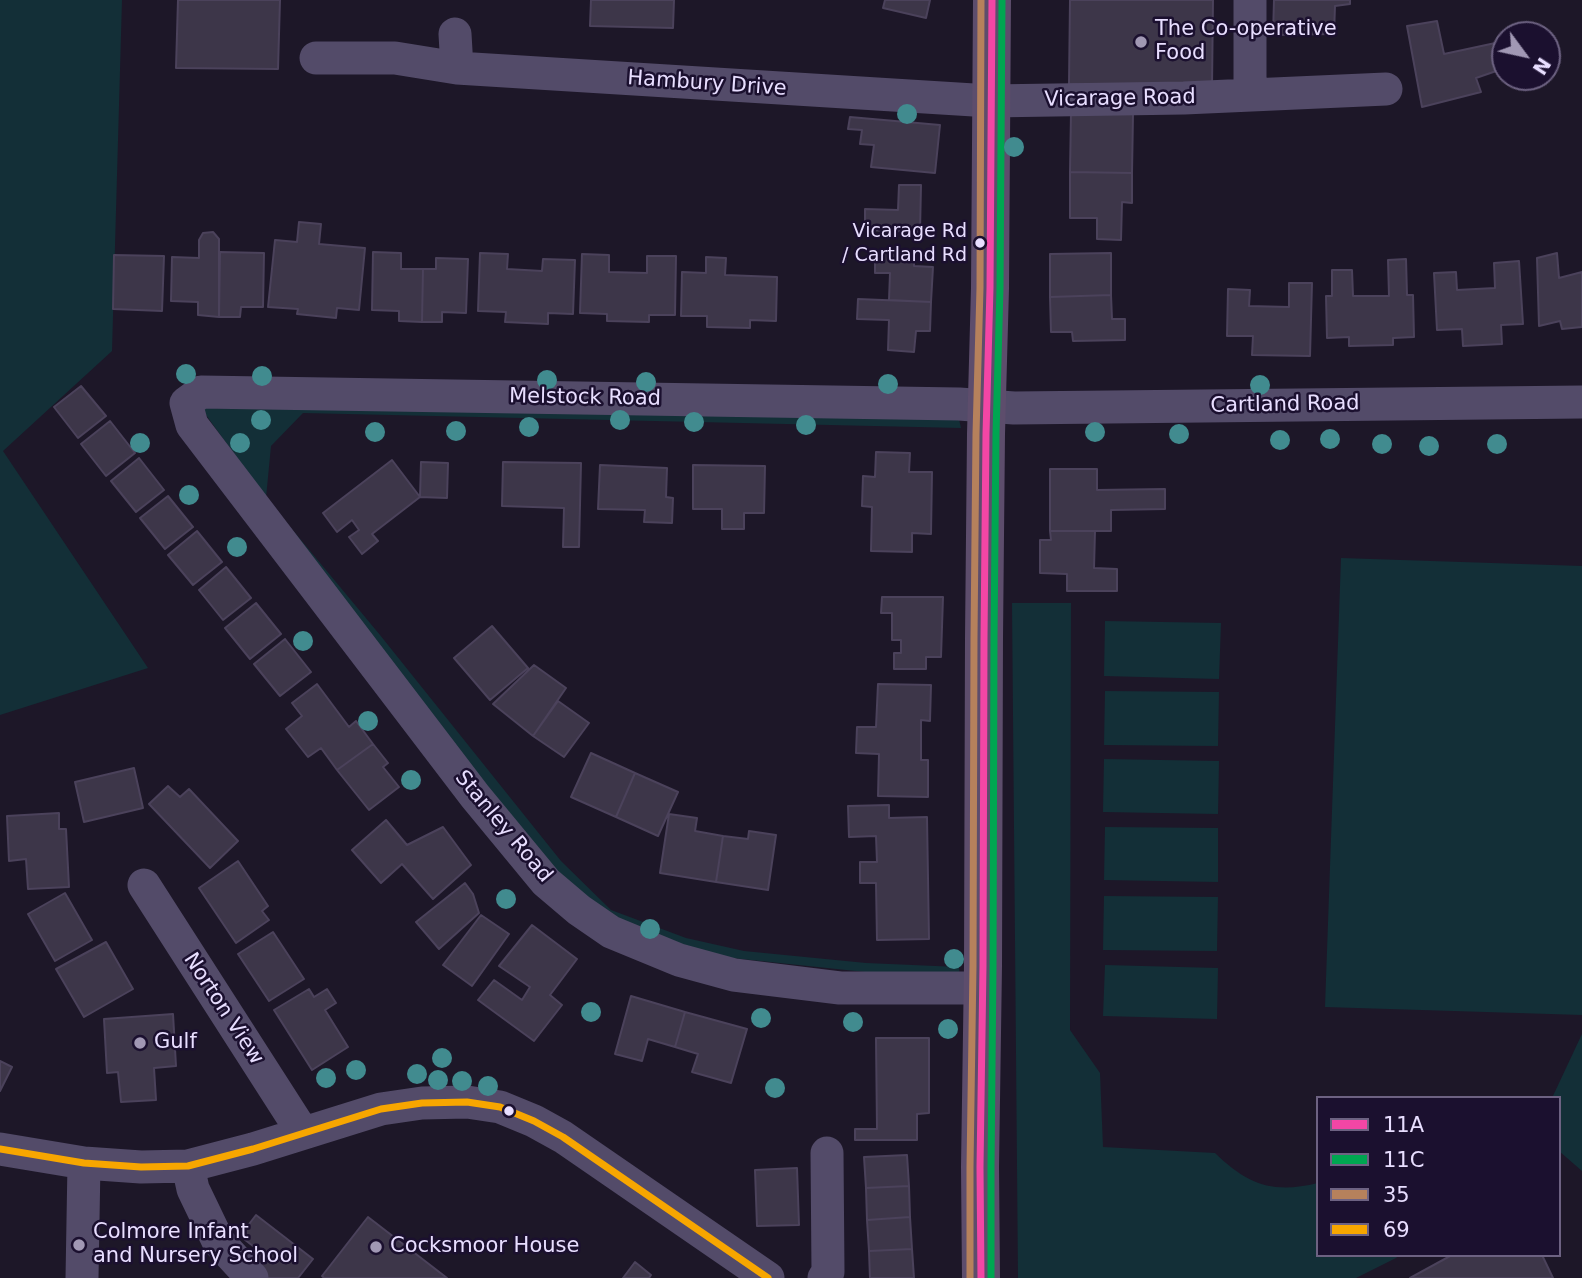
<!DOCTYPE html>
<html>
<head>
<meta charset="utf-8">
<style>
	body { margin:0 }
	#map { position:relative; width:1582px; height:1278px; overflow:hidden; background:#1d1728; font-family:"DejaVu Sans",sans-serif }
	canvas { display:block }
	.legend { position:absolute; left:1316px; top:1096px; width:245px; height:161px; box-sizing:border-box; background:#1b102f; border:2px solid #6d6282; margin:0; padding:9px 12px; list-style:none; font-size:21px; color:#e8deff }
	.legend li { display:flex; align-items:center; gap:14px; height:35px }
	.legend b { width:35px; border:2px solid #6d6282 }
	.north { position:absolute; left:1491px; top:21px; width:70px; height:70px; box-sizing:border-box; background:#1b102f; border:2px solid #6d6282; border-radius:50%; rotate:123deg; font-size:19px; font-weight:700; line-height:28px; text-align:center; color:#e8deff }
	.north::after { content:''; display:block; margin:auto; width:24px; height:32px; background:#a198b4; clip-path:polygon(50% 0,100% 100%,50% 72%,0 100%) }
</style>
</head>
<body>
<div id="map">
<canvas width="1582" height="1278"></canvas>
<ul class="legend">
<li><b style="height:9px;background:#f346a5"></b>11A</li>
<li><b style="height:9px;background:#00a651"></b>11C</li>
<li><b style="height:9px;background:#b6815c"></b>35</li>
<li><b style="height:9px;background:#f7a600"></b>69</li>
</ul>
<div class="north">N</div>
</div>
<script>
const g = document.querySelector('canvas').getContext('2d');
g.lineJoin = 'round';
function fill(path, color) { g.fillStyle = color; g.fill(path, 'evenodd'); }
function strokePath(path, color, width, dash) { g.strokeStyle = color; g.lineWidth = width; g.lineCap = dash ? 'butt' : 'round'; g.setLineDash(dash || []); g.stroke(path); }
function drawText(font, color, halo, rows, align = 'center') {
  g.font = font + ' "DejaVu Sans",sans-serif'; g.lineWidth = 5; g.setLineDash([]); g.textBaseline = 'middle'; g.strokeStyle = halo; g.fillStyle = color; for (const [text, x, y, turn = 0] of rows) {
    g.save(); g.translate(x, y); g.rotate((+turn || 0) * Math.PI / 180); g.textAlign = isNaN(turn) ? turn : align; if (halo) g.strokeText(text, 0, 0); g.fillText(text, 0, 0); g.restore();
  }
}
fill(new Path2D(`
	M0 0H122L112 351 3 451 148 668 0 715Z
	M201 408 958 415 961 428 303 413 271 446 266 498 380 635 561 861 611 910 686 938 744 951 866 963 959 967 960 979 865 972 732 958 683 950 613 922 553 871 370 643Z
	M1341 558 1582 566V1015L1325 1007Z
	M1012 603H1071L1070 1030 1100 1073 1103 1147 1215 1153C1248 1185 1273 1194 1318 1183V1255H1399L1396 1258 1356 1278H1018Z
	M1105 621 1221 623 1219 679 1104 676Z
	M1105 691 1219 692 1218 746 1104 745Z
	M1104 759 1219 761 1218 814 1103 812Z
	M1105 827 1218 828V882L1104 880Z
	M1104 896 1218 897 1217 951 1103 950Z
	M1105 965 1218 968 1217 1019 1103 1016Z
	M1582 1034V1171L1559 1151V1098H1552Z`), '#132f37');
const building = new Path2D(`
	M178 0H280L278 69 176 68Z
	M591 0H674L673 28 590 26Z
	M885 0H930L926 18 883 8Z
	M1070 0H1213L1212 87 1069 84Z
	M1274 0H1350V4L1335 6 1334 34 1273 35Z
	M1437 21 1444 54 1500 42 1505 68 1476 78 1481 92 1422 107 1407 26Z
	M1071 113 1133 114 1132 173 1070 172Z
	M850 117 940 125 935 173 871 167 874 145 860 144 862 130 848 129Z
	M1070 172 1132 173V203L1122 202 1121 240 1097 239V218H1070Z
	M899 185H921L920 232 865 230V209L898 210Z
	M299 222 321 224 319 244 365 248 359 310 337 308 336 318 297 314 298 309 268 307 275 240 297 242Z
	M213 232 219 239V317L198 315V302L171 301 172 257 199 258V240L203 233Z
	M875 251 914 253V266L933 267 931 302 889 300 890 273H875Z
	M220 252 264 253 263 307H241L240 317H219Z
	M373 252 401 253V269H423L422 322 399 321V311L372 310Z
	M480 253 508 254 507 269 542 271 543 259 575 260 573 314 548 313V324L505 322 506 312 478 311Z
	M1111 253V295L1050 297V254Z
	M1557 253 1559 278 1582 272V327L1562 329 1560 321 1539 326 1537 258Z
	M582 254 609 255V272L647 273V256H676L675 315H649V322L607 321V314L580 313Z
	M114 255 164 256 162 311 113 309Z
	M706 257 726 258 725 275 777 277 776 321 750 320V328L707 327V316H681L682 272 706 273Z
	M436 258 468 259 466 313 442 312V322H422L423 269H436Z
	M1406 259 1407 295H1413L1414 337 1393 338V345L1349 346V337L1327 338 1326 296H1332V270H1352L1353 296H1389L1388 260Z
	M1519 261 1523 324 1501 325 1502 344 1463 346 1462 329 1437 330 1434 273 1456 272 1457 290 1495 288 1494 263Z
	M1289 283H1312L1310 356 1252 355 1253 336H1227L1228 289 1250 290 1249 306 1289 307Z
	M1111 295 1112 319H1125V340L1073 341 1072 332H1051L1050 297Z
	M858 299 931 302 930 331H916L914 352 888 350 889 320 857 319Z
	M81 386 106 416 78 438 54 407Z
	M110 421 135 453 106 476 81 444Z
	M876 452 910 453 909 472H932L931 534 912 533V552L871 551 872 507 862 506 863 476 875 477Z
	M139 458 164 490 136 512 111 481Z
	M392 460 420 497 372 534 378 541 362 554 349 537 359 530 352 520 337 532 323 513Z
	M421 462 448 463 447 498 420 497Z
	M503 462 581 463 579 547H563L564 508 502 506Z
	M600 465 667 468 666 497 673 498 672 523 644 522 645 510 598 509Z
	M693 465 765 466 764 513H744V529H722V509H693Z
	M1050 469H1097V490L1165 489V509L1111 510V531H1050Z
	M168 496 193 527 165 549 140 518Z
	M197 531 222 562 193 585 168 555Z
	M1050 531H1095L1094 568 1117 569V591H1067V574L1040 573V540H1051Z
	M226 567 251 598 223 620 199 590Z
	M882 597H943L941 657H926V669H894V653H901V640H892V613H881Z
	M256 603 281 634 250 659 225 628Z
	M492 626 528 668 490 700 454 658Z
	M285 639 311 672 280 696 254 664Z
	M534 665 566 688 533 736 493 704Z
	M317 684 349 727 356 721 373 744 337 770 321 748 308 757 286 729 302 716 292 703Z
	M878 684 931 685 930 721 921 720V760H928V797L878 796 879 754 856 753 857 727H876Z
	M558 701 589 723 564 757 533 736Z
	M373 744 388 763 383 767 399 787 369 810 337 770Z
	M591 753 635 773 616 817 571 797Z
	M134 768 143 808 84 822 75 782Z
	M635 773 678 792 658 836 616 817Z
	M168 786 180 797 189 789 238 841 210 868 149 804Z
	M889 805V818L927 817 929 939 877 940 876 883H860V862H877L876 836 849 837 848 806Z
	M59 813V829H66L69 887 28 889 26 859 9 861 7 816Z
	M669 814 697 818 695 831 723 836 716 882 660 873Z
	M386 820 407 845 443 827 471 865 433 899 402 864 381 883 352 850Z
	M749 831 776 835 768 890 716 882 723 836 748 839Z
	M238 861 268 906 262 911 269 920 236 943 199 888Z
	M465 883 473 894 479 913 439 949 416 922Z
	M65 893 92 940 55 961 28 914Z
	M481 915 509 934 472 986 443 965Z
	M532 925 577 959 550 995 562 1005 534 1041 478 1000 494 980 522 1000 530 987 499 966Z
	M273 932 304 979 269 1001 238 954Z
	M106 942 133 989 84 1017 56 969Z
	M309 989 314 997 327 989 336 1003 325 1010 348 1047 312 1070 274 1010Z
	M631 996 685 1012 675 1047 648 1039 642 1061 615 1054Z
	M685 1012 747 1029 731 1083 692 1072 698 1054 675 1047Z
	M173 1014 176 1066 154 1068 156 1100 121 1102 118 1072 107 1073 104 1019Z
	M876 1038H929V1113L917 1114V1140H855V1129H877Z
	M0 1061 12 1067 0 1091Z
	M907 1155 909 1186 866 1188 864 1157Z
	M797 1168 799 1225 757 1226 755 1170Z
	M909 1186 910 1217 867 1220 866 1188Z
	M256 1215 313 1259 298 1278H265L251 1267 262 1253 240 1236Z
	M368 1217 447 1278H324L322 1276Z
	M910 1217 912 1249 869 1251 867 1220Z
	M912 1249 914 1278H870L869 1251Z
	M1452 1255H1542L1553 1278H1410Z
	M635 1262 651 1275 649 1278H623Z`);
fill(building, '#3d3649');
strokePath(building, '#4b425b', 2);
strokePath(new Path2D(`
	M455 34 457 68 990 101 1184 98 1386 89
	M316 58H395L457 68
	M1250 95V0
	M144 885 303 1133
	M983 988H840L734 975 679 960 611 932 579 910 546 882 475 796 192 425 186 403 201 392 959 404 1014 408 1582 402
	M0 1149 84 1163 141 1167 188 1166 253 1149 381 1109 422 1103 467 1102 500 1107 534 1121 563 1137 768 1278
	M188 1166 193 1189 218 1241 252 1278
	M82 1278 84 1163
	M824 1278 828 1272 827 1153`), '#534b69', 33);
strokePath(new Path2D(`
	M981 1278 980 1167 983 966 984 638 986 434 990 288 992 0`), '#5d4d6c', 38);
strokePath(new Path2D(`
	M981 1278 980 1167 983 966 984 638 986 434 990 288 992 0`), '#f346a5', 7);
strokePath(new Path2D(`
	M991 1278V1167L993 966 994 638 996 434 1000 288 1002 0`), '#00a651', 7);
strokePath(new Path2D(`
	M970 1278V1167L973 966 974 638 976 434 980 288 981 0`), '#b6815c', 7);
strokePath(new Path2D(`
	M0 1149 84 1163 141 1167 188 1166 253 1149 381 1109 422 1103 467 1102 500 1107 534 1121 563 1137 768 1278`), '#f7a600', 7);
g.fillStyle = '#418b8f';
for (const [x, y] of [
	[907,114],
	[1014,147],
	[186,374],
	[262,376],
	[547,380],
	[646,382],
	[888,384],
	[1260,385],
	[261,420],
	[620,420],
	[694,422],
	[806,425],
	[529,427],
	[456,431],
	[375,432],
	[1095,432],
	[1179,434],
	[1330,439],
	[1280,440],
	[140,443],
	[240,443],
	[1382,444],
	[1497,444],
	[1429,446],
	[189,495],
	[237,547],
	[303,641],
	[368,721],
	[411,780],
	[506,899],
	[650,929],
	[954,959],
	[591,1012],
	[761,1018],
	[853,1022],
	[948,1029],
	[442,1058],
	[356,1070],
	[417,1074],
	[326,1078],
	[438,1080],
	[462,1081],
	[488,1086],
	[775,1088]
]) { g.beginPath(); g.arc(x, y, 10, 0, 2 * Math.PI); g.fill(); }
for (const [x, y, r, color] of [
	[1141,42,7,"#a198b4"],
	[980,243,6,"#e8deff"],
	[140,1043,7,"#a198b4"],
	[509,1111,6,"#e8deff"],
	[79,1245,7,"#a198b4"],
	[376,1247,7,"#a198b4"]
]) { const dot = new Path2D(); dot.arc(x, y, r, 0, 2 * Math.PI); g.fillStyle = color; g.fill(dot); strokePath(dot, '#1b102f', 2.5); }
drawText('19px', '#e8deff', '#1b102f', [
	["Vicarage Rd",967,232],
	["/ Cartland Rd",967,256]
], 'right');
drawText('21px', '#e8deff', '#1b102f', [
	["The Co-operative",1155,30],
	["Food",1155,54],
	["Gulf",154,1043],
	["Colmore Infant",93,1233],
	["and Nursery School",93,1257],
	["Cocksmoor House",390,1247]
], 'left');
drawText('21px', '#e8deff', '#1b102f', [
	["Hambury Drive",707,84,4],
	["Vicarage Road",1120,99,-1],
	["Melstock Road",585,398,1],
	["Cartland Road",1285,405,-1],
	["Stanley Road",503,827,50],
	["Norton View",223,1009,57]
]);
</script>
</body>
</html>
